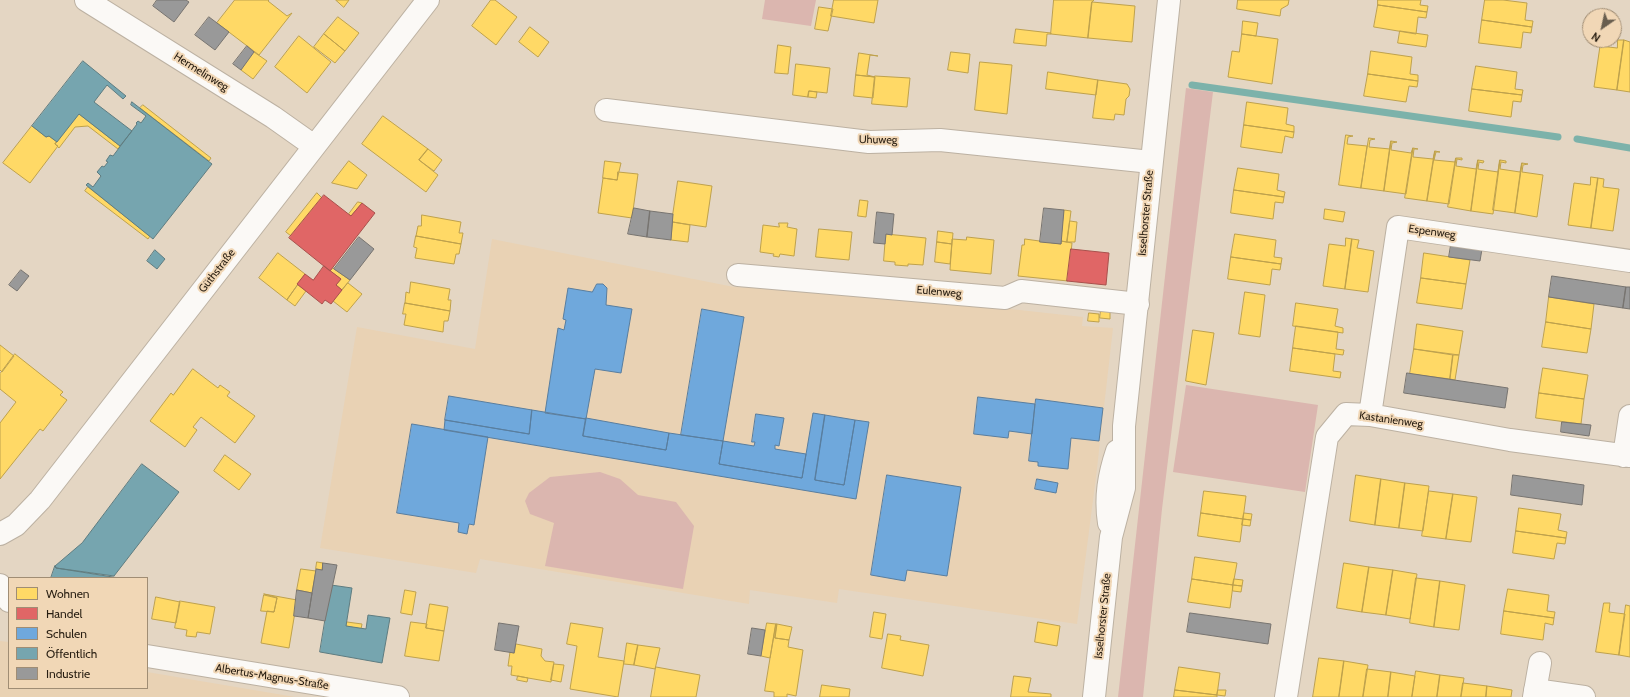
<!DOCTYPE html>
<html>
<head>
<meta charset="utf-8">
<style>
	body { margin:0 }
	#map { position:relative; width:1630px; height:697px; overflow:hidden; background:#e4d6c3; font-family:Cabin,sans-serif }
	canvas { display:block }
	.legend { position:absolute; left:8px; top:577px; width:140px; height:112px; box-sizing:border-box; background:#f1d7b6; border:1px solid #a08d74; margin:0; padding:5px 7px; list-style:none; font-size:12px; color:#271d11 }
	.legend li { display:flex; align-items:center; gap:8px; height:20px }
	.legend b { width:20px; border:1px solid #a08d74 }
	.north { position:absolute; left:1582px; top:8px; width:40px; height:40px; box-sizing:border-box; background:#f1d7b6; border:1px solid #a08d74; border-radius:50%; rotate:214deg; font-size:11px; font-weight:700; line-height:16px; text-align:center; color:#271d11 }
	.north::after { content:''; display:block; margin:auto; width:14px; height:18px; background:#695e4f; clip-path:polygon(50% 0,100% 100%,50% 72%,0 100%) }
</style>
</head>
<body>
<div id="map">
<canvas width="1630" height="697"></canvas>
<ul class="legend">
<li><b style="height:11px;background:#ffd966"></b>Wohnen</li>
<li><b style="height:11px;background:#e06666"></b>Handel</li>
<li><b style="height:11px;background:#6fa8dc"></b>Schulen</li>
<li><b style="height:11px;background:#76a5af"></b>Öffentlich</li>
<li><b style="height:11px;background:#999"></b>Industrie</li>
</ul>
<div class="north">N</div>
</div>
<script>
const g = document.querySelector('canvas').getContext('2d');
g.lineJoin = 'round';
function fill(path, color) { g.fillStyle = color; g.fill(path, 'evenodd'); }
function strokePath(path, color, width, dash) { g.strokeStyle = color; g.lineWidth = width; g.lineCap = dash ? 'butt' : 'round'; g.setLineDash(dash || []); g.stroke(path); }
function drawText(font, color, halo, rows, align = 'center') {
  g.font = font + ' Cabin,sans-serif'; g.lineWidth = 4; g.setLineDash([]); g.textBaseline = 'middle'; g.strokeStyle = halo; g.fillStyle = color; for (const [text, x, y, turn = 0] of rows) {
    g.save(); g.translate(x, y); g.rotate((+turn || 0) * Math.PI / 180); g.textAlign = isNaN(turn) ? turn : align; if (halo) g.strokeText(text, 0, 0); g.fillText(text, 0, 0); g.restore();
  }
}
fill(new Path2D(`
	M492 239 734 287 892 296 1083 317 1082 326 1113 328 1096 477 1077 624 839 589 837 603 750 590 749 604 480 559 476 573 320 548 357 327 475 349Z
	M0 641 9 642V688H147V672L295 697H0Z`), '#e9d2b4');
fill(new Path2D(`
	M765 0H816L811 26 762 19Z
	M1186 88 1213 92 1162 509 1143 697H1118Z
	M1186 385 1318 405 1305 492 1173 472Z
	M600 472 620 479 638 495 676 502 694 526 683 589 545 566 554 523 530 514 525 501 529 493 550 477Z`), '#dbb6af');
const homes = new Path2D(`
	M235 0H269L268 1 287 16 292 13 259 55 217 23Z
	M336 0H349L344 7Z
	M491 0H495L517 17 496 45 472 26Z
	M834 0H878L874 23 831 16Z
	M1054 0H1094L1092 2 1088 38 1051 34Z
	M1238 0H1289L1288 5 1281 9 1280 16 1237 9Z
	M1378 0H1421L1420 5 1428 6 1427 12 1378 5Z
	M1485 0H1503L1527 3 1525 20 1533 21 1532 27 1482 20Z
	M1092 2 1135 6 1132 42 1088 38Z
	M1378 5 1427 12 1426 18 1418 17 1416 34 1374 27Z
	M819 7 833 9 828 31 815 29Z
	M338 17 359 33 345 51 324 34Z
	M1482 20 1532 27 1531 33 1523 32 1521 48 1479 43Z
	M1243 21 1258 23 1256 36 1242 34Z
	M530 27 549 42 538 57 519 42Z
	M1016 29 1051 33V34H1047L1046 46 1014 43Z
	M1400 31 1428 35 1426 47 1398 43Z
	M324 34 345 51 335 63 314 47Z
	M1242 34 1278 39 1272 84 1228 77 1232 51 1239 52Z
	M299 36 331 62 307 93 275 67Z
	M1618 40H1624L1617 90 1594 87 1600 46 1617 48Z
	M1624 40 1630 42V92L1617 90Z
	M778 45 791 47 788 74 775 73Z
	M1371 51 1412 57 1410 74 1418 75V81L1368 74Z
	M254 52 267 61 253 79 241 70Z
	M951 52 970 54 968 73 948 70Z
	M859 53 878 56 870 55 867 75 875 77 856 75Z
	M980 62 1012 65 1007 114 975 110Z
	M796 64 830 68 827 93 809 91 808 97 793 95Z
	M1476 66 1517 72 1515 89 1523 90 1522 95 1472 89Z
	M1048 72 1098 80 1096 95 1046 89Z
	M1368 74 1418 81 1417 87 1409 86 1406 102 1364 96Z
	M856 75 875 77 873 98 854 96Z
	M875 76 910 78 907 107 872 104Z
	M1098 80 1127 84 1130 89 1129 96 1126 99 1124 115 1115 114 1114 120 1093 118Z
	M1472 89 1522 95 1521 102 1513 101 1511 117 1469 111Z
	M809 91 817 92 816 98 808 97Z
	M1247 102 1288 108 1286 124 1294 126V132L1244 125Z
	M143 105 211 158 209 161 140 108Z
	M79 114 120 146 118 149 88 126 75 127 59 148 55 144Z
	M383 116 428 149 419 160 438 175 426 192 362 144Z
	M1244 125 1294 132 1293 138 1285 136 1282 153 1241 147Z
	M32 126 46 137 49 136 57 142 55 144 58 146 30 183 3 163Z
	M1346 135 1353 136 1348 137 1347 144 1367 146 1361 188 1339 185Z
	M1369 138 1375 139 1370 140 1369 147 1390 149 1391 141 1384 191 1361 188Z
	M1391 141 1397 142 1392 143 1391 150 1411 153 1413 148 1406 194 1384 191Z
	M1413 148 1418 149H1414L1413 157 1433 159 1435 151 1427 201 1405 198Z
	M428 149 442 160 434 171 419 160Z
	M1435 151 1440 152H1436L1434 160 1455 162 1456 158 1449 204 1427 201Z
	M1456 158H1462V160L1457 159 1456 166 1476 169 1478 160 1471 211 1448 207Z
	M1478 160 1484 161 1483 163 1479 162 1478 169 1498 172 1500 160 1493 214 1471 211Z
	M1500 160 1506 161V163L1501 162 1500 169 1520 172 1522 163 1515 213 1493 210Z
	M349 161 367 175 357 189 332 183Z
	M605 161 621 163 617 180 603 178Z
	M1522 163 1528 164 1523 165 1522 172 1543 175 1537 217 1515 213Z
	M1238 168 1279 174 1277 190 1285 192 1284 197 1234 190Z
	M618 172 638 174 632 218 598 213 603 178 617 180Z
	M1591 177 1598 178 1591 228 1568 225 1574 183 1590 185Z
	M1598 178 1604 179 1603 187 1619 189 1613 231 1591 228Z
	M678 181 712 186 706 227 672 222Z
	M88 187 150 236 148 239 85 191Z
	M1234 190 1284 197 1283 203 1275 202 1273 219 1231 213Z
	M317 193 322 198 291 236 286 232Z
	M860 200 868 201 866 217 858 216Z
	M358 202 362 203 351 216 349 214Z
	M1325 209 1345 212 1343 222 1324 219Z
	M1064 210 1071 211 1067 242 1061 241Z
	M422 215 461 222 459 233H463L461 244 416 236 418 226H421Z
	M1070 221 1077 222 1075 242H1067Z
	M673 222 690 225 688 242 671 240Z
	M779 223H788L787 227 797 229 794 256 780 254 779 257 773 256 774 254 760 252 763 225 779 227Z
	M819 229 852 232 849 260 816 257Z
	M938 231 953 233 952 244 937 242Z
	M886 234 926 238 923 265 908 264V266L895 265V262L884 261Z
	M1235 234 1276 240 1274 257 1282 258 1281 264 1231 257Z
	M416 236 461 244 459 254H456L454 264 415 258 417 248 414 247Z
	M967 237 994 240 991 274 950 270 952 239 966 240Z
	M1346 238 1352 239 1345 289 1323 286 1329 244 1345 246Z
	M1025 239 1061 244V241L1072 243 1068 281 1018 276 1022 245H1024Z
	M1352 239 1359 240 1357 248 1374 251 1368 292 1345 289Z
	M937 242 952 244 950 264 935 262Z
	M278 253 305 274 287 300 259 278Z
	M1424 253 1470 260 1466 284 1421 278Z
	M1231 257 1281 264 1280 270 1272 269 1270 285 1228 279Z
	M333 268 350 280 342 290 336 285 341 279 330 271Z
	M1421 278 1466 284 1462 309 1417 303Z
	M411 282 450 289 448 300H451L450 311 405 303 406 292 409 293Z
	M348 283 362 294 347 312 333 301Z
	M298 285 306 291 295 306 287 300Z
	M1245 292 1265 295 1260 337 1239 334Z
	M1549 297 1594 304 1591 329 1546 322Z
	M405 303 450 311 448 321H444L443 332 404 325 406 314H403Z
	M1296 303 1338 309 1335 326 1343 328V333L1293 326Z
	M1101 310 1110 311V319L1100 318Z
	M1089 313 1099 314V322L1088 321Z
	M1546 322 1591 329 1587 353 1542 347Z
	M1417 324 1463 331 1459 355 1414 349Z
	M1296 326 1338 332 1336 349 1344 350 1343 355 1293 348Z
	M1193 330 1214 333 1206 385 1186 381Z
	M0 345 14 356 2 372 0 370Z
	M1293 348 1335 354 1333 371 1341 372 1340 378 1290 371Z
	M1414 349 1453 355 1450 379 1410 374Z
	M15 354 63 392 60 395 67 400 43 431 40 429 0 479V423L16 402 0 389V374Z
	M1453 355H1459L1455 380 1450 379Z
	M1543 368 1588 375 1584 399 1539 393Z
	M193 369 218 388 220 385 230 392 227 396 255 416 235 443 201 417 193 427 197 430 185 447 150 421 171 393 173 395Z
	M1539 393 1584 399 1581 424 1536 418Z
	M225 455 251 474 239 490 214 471Z
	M1356 475 1381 479 1375 525 1350 521Z
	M1381 479 1405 483 1399 528 1375 525Z
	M1405 483 1429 486 1423 531 1399 528Z
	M1204 491 1246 496 1243 519 1201 513Z
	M1429 491 1453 494 1446 539 1422 536Z
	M1453 494 1477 497 1471 542 1446 539Z
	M1519 508 1561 514 1558 530 1567 532 1566 538 1516 531Z
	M1201 513 1243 519 1240 542 1198 536Z
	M1244 513 1252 514 1251 520 1243 519Z
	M1243 519 1251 520 1250 526 1242 525Z
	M1516 531 1566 538 1565 544 1557 543 1554 559 1513 553Z
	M1195 557 1237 563 1233 585 1192 579Z
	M317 562 323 563 322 570 316 569Z
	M1344 563 1369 567 1362 612 1337 608Z
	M1369 567 1393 570 1386 615 1362 612Z
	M301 569 316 571 312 593 297 590Z
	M1393 570 1417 574 1410 619 1386 615Z
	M1416 578 1440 581 1434 627 1410 623Z
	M1192 579 1233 585 1230 608 1188 602Z
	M1234 579 1243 580 1242 586 1233 585Z
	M1440 581 1465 585 1459 630 1434 627Z
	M1233 585 1242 586 1241 592 1233 591Z
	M1508 589 1549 595 1547 611 1555 612 1554 618 1504 611Z
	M405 590 416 592 412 615 401 613Z
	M264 594 297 600 289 648 261 643 267 611 274 612 277 598Z
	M264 595 277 598 274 612 261 611Z
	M156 597 180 602 176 623 152 619Z
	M180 601 215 607 210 634 197 632 196 637 186 636 187 630 175 628Z
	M1604 603H1610L1609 612 1625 614 1619 655 1596 652Z
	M430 604 448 607 444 631 426 628Z
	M1626 605 1630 606V657L1619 655Z
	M1504 611 1554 618 1553 625 1545 623 1543 640 1501 634Z
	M874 612 886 614 882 639 870 637Z
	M347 622 362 624 361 629 346 626Z
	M411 622 427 624 426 628 444 631 439 661 405 656Z
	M1038 622 1060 626 1057 646 1035 642Z
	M571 623 603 628 598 657 624 661 618 697 570 689 577 646 567 644Z
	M767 623 776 624 770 658 761 656Z
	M776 624H777L775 638 789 640 788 647 803 650 796 696 787 694V697H774V692L765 691Z
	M777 624 792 627 789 640 775 638Z
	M888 634 901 636 900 640 929 645 923 676 882 668Z
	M627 643 638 645 634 665 624 664Z
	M516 644 542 649 541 656 545 661 554 662 551 682 511 675 512 666H508L510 652 514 653Z
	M638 645 660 648 655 669 634 665Z
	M1319 658 1344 661 1339 697H1313Z
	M1344 661 1368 665 1363 697H1339Z
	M554 664 564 665 561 682 551 680Z
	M656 667 700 675 696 697H651Z
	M1179 667 1220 673 1217 695 1175 690Z
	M1367 669 1391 672 1388 697H1363Z
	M1416 671 1440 675 1437 697H1412Z
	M1391 672 1415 676 1412 697H1388Z
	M1440 675 1464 678 1461 697H1437Z
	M518 676 528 678 527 682 517 680Z
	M1014 676 1031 678 1028 692 1051 694V697H1011Z
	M1463 683 1487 686 1486 697H1461Z
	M822 685 850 689 849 697H820Z
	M1487 686 1512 690 1511 697H1486Z
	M1175 690 1217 695V697H1174Z
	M1218 690H1226L1225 696 1217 695Z`);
fill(homes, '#ffd966');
strokePath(homes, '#bea14c', 1);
const shops = new Path2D(`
	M324 195 351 216 362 203 375 213 330 271 289 238Z
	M1071 249 1109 253 1106 285 1067 281Z
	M324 266 341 279 336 285 342 290 331 304 325 300 322 304 297 284 305 274 313 280Z`);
fill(shops, '#e06666');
strokePath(shops, '#a8504c', 1);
const schools = new Path2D(`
	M597 284H603L607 288 606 305 632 309 621 373 595 369 586 419 545 413 558 328 564 330 566 320 563 319 568 288 592 292Z
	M702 309 744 317 723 441 681 435Z
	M449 396 532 410 529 434 445 420Z
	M978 397 1035 404 1032 434 1009 431 1008 438 974 434Z
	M1036 399 1103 408 1099 441 1071 438 1068 469 1038 466V462L1029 461Z
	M532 410 586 419 583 436 666 450 669 433 723 441 719 464 802 478 813 413 825 415 815 480 844 485 855 420 869 422 856 499 444 430 445 420 529 434Z
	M756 414 784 418 779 446 775 445V449L806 454 802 478 719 464 723 441 754 446 755 442H752Z
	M825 415 855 420 844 485 815 480Z
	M586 418 669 433 666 450 583 436Z
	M412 424 488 437 474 525 469 524 467 534 458 532 459 523 397 513Z
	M887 475 961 487 947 576 907 570 905 581 871 575Z
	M1037 479 1058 483 1056 493 1035 489Z`);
fill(schools, '#6fa8dc');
strokePath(schools, '#597e9f', 1);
const public = new Path2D(`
	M83 61 126 96 123 99 107 85 94 102 132 131 120 146 79 114 57 142 49 136 46 137 32 126Z
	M132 102 212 164 153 239 86 185 88 183 93 187 101 176 97 172 102 166 104 167 108 162 106 161 110 155 113 156 137 124 136 123 138 121 141 123 146 116 131 105Z
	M155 250 165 259 157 269 147 261Z
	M142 464 179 492 114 576 56 568 55 566 82 543Z
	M55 566 56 568 119 578H51Z
	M331 585 352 588 346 626 366 629 368 615 390 618 382 663 320 652Z`);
fill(public, '#76a5af');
strokePath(public, '#5e7c80', 1);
const industry = new Path2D(`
	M157 0H186L189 2 174 22 153 6Z
	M209 17 229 32 215 50 195 35Z
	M247 46 254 52 241 70 233 64Z
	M634 208 650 211 647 237 628 234Z
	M1044 208 1064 210 1061 244 1040 242Z
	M650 211 673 214 671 240 647 237Z
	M877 212 894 214 892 235 886 234 885 244 874 243Z
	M359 237 374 249 350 280 334 269Z
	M1451 245 1482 249 1480 261 1449 257Z
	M21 270 29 276 17 291 9 285Z
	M1552 276 1626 287 1623 308 1549 297Z
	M1626 287H1630V309L1623 308Z
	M1407 373 1508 388 1505 408 1404 393Z
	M1562 422 1591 425 1589 436 1561 432Z
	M1513 475 1584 485 1582 505 1511 495Z
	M323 563 337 565 325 621 308 618 316 569 322 570Z
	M297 590 312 593 308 618 294 616Z
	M1190 613 1271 624 1268 644 1187 632Z
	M499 623 519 626 514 653 495 650Z
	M752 628 765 630 761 656 748 654Z`);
fill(industry, '#999');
strokePath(industry, '#777470', 1);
strokePath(new Path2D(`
	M1192 85 1558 137
	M1577 139 1630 148`), '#7cb2aa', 7);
const minor = new Path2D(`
	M86 0 273 117 314 146
	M606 110 869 142 940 140 1151 162
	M738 275 1005 298 1021 291 1138 304
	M1370 415 1398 227 1630 261
	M1624 456 1630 416
	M0 534 16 525 40 500 428 0
	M0 585 9 601
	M147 656 398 697
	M1535 690 1584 697
	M1286 697 1327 437 1346 414 1370 415 1510 440 1630 456
	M1534 697 1540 663`);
const tertiary = new Path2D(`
	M1109 523C1105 497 1109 475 1117 451
	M1094 697 1111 537 1124 488V426L1169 0`);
strokePath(minor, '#bcb1a2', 24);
strokePath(tertiary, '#bcb1a2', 24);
strokePath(minor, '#fbf9f6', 22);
strokePath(tertiary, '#fbf9f6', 22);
drawText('11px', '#271d11', '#f1d7b6', [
	["Hermelinweg",201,72,32],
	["Uhuweg",878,140,1],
	["Isselhorster Straße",1146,213,-85],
	["Espenweg",1432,232,8],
	["Güthstraße",217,271,-52],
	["Eulenweg",939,292,5],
	["Kastanienweg",1391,420,8],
	["Isselhorster Straße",1103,616,-84],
	["Albertus-Magnus-Straße",272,677,9]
]);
</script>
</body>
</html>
